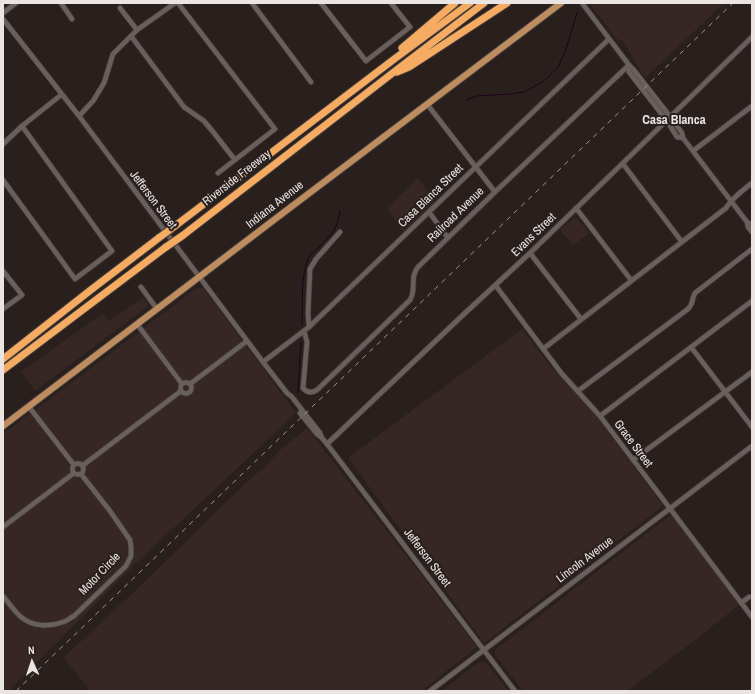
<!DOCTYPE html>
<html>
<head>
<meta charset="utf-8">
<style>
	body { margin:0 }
	#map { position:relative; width:755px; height:694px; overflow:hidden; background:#29201e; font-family:"Archivo Narrow",sans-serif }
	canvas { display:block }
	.frame { position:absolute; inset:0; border:4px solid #eae4e2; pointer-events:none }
	.north { position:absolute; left:12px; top:642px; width:40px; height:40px; -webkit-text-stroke:3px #29201e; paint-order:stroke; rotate:357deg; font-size:11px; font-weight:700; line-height:16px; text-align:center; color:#eae4e2 }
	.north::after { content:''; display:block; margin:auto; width:14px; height:18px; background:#eae4e2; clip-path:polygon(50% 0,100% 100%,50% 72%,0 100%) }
</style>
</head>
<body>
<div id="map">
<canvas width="755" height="694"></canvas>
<div class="frame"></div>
<div class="north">N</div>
</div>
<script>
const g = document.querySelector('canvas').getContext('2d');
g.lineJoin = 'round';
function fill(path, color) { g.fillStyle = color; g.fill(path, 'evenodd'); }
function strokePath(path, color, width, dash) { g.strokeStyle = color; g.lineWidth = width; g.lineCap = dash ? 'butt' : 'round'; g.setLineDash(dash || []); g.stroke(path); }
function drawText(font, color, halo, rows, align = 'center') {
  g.font = font + ' "Archivo Narrow",sans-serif'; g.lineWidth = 4; g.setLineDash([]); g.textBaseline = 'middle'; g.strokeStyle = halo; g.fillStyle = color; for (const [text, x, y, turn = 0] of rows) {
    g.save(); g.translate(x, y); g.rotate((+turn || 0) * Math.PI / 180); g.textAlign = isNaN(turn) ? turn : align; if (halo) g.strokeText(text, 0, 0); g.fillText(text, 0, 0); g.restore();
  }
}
fill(new Path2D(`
	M589 3H724L645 78 623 41 617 39Z
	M418 178 435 202 403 232 387 208Z
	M574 218 578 219 589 233 573 245 560 230Z
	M197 288H203L296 413 133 566 8 691H3V434Z
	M143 297 148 304 147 307 35 391 21 372 103 313 109 321Z
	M522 329 552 368 597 417 663 506 484 643 348 458Z
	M307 428 477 647 421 691H90L64 657 134 592 247 482 262 469V470L279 451Z
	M672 516 740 604 695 640 627 691H523L495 655V650L668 517Z
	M479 662 487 663 508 691H442Z`), '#362724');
strokePath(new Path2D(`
	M466 100 477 96 510 94 524 92 544 81 558 67 565 52 577 13
	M302 324C303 304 300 275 309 257 311 254 315 251 318 248 331 235 338 230 340 210
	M298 392 301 342`), '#1f011a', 1);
const minor = new Path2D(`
	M61 3 72 19
	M178 3 275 129 218 173
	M252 3 311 82
	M321 3 366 61 410 27 391 3
	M582 3 629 65 633 69 672 119 682 133 683 138 747 222 752 225
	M120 8 137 30
	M3 13 16 3
	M3 19 79 116 263 362 287 393 292 397 320 433 322 438
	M131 36 184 107 204 121 214 133 235 160
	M629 65V72L667 121 677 137 683 138
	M427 104 495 192
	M79 116 93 101 104 83 113 54 137 30 175 3
	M3 144 22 126 61 95
	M693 151 752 106
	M623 164 682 242
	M3 180 75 279 112 251 22 126
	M576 208 631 280
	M429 212 448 238
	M747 222 748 227 752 232
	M530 253 581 319
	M3 271 22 295 3 309
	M496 286 562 374 600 416 752 617
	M141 287 157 309
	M137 324 182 384
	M309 327 308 314 310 269 316 259 340 232
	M304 331 307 342 303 388C307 393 312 393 317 390L410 300C417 288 409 279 418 267L495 192 629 65
	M691 347 752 427
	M543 349 726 208C733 197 742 191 752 183
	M263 362 309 327 609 39
	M180.5 388a5.5 5.5 0 1 1 11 0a5.5 5.5 0 1 1-11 0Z
	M190 384 247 341
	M578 391 688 309C694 303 691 300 695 293L752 249
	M29 407 74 465
	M300 413 317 434 322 438 327 444 515 691
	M600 416 752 301
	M327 444 464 314 530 253 624 162 752 37
	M633 460 752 372
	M72.5 469a5.5 5.5 0 1 1 11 0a5.5 5.5 0 1 1-11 0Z
	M82 466 181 391
	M3 527 74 473
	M3 596C9 603 14 611 21 617 33 627 50 627 63 622 67 621 70 618 74 616L126 566 131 556V547L130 540 110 511 81 474
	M741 603 749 597
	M430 691 752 446`);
const major = new Path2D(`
	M3 426 199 277 283 213 561 3`);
const highway = new Path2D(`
	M402 48 455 3
	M397 72 409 67 507 3
	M175 226 393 60 470 3
	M182 236 390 75 484 3
	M3 359 92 289 160 237
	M3 370 166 247`);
strokePath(minor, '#453e3c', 6);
strokePath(major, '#453e3c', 8);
strokePath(highway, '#453e3c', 9);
strokePath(minor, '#695f5d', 4.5);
strokePath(major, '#bd8d5f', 6);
strokePath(highway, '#f5ab61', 7);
strokePath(new Path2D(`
	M16 691 733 3`), '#9c9593', 1, [5, 5]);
const highwayBridge = new Path2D(`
	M160 237 175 226
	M166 247 182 236`);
strokePath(highwayBridge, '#453e3c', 9, []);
strokePath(highwayBridge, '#f5ab61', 7);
drawText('12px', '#eae4e2', '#29201e', [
	["Riverside Freeway",237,178,-38],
	["Casa Blanca Street",431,196,-44],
	["Jefferson Street",153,200,53],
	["Indiana Avenue",275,205,-38],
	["Railroad Avenue",456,215,-44],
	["Evans Street",534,235,-44],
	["Grace Street",633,444,53],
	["Jefferson Street",427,558,53],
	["Lincoln Avenue",585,560,-37],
	["Motor Circle",100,574,-46]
]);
drawText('bold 13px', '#eae4e2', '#29201e', [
	["Casa Blanca",674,121]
]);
</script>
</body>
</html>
